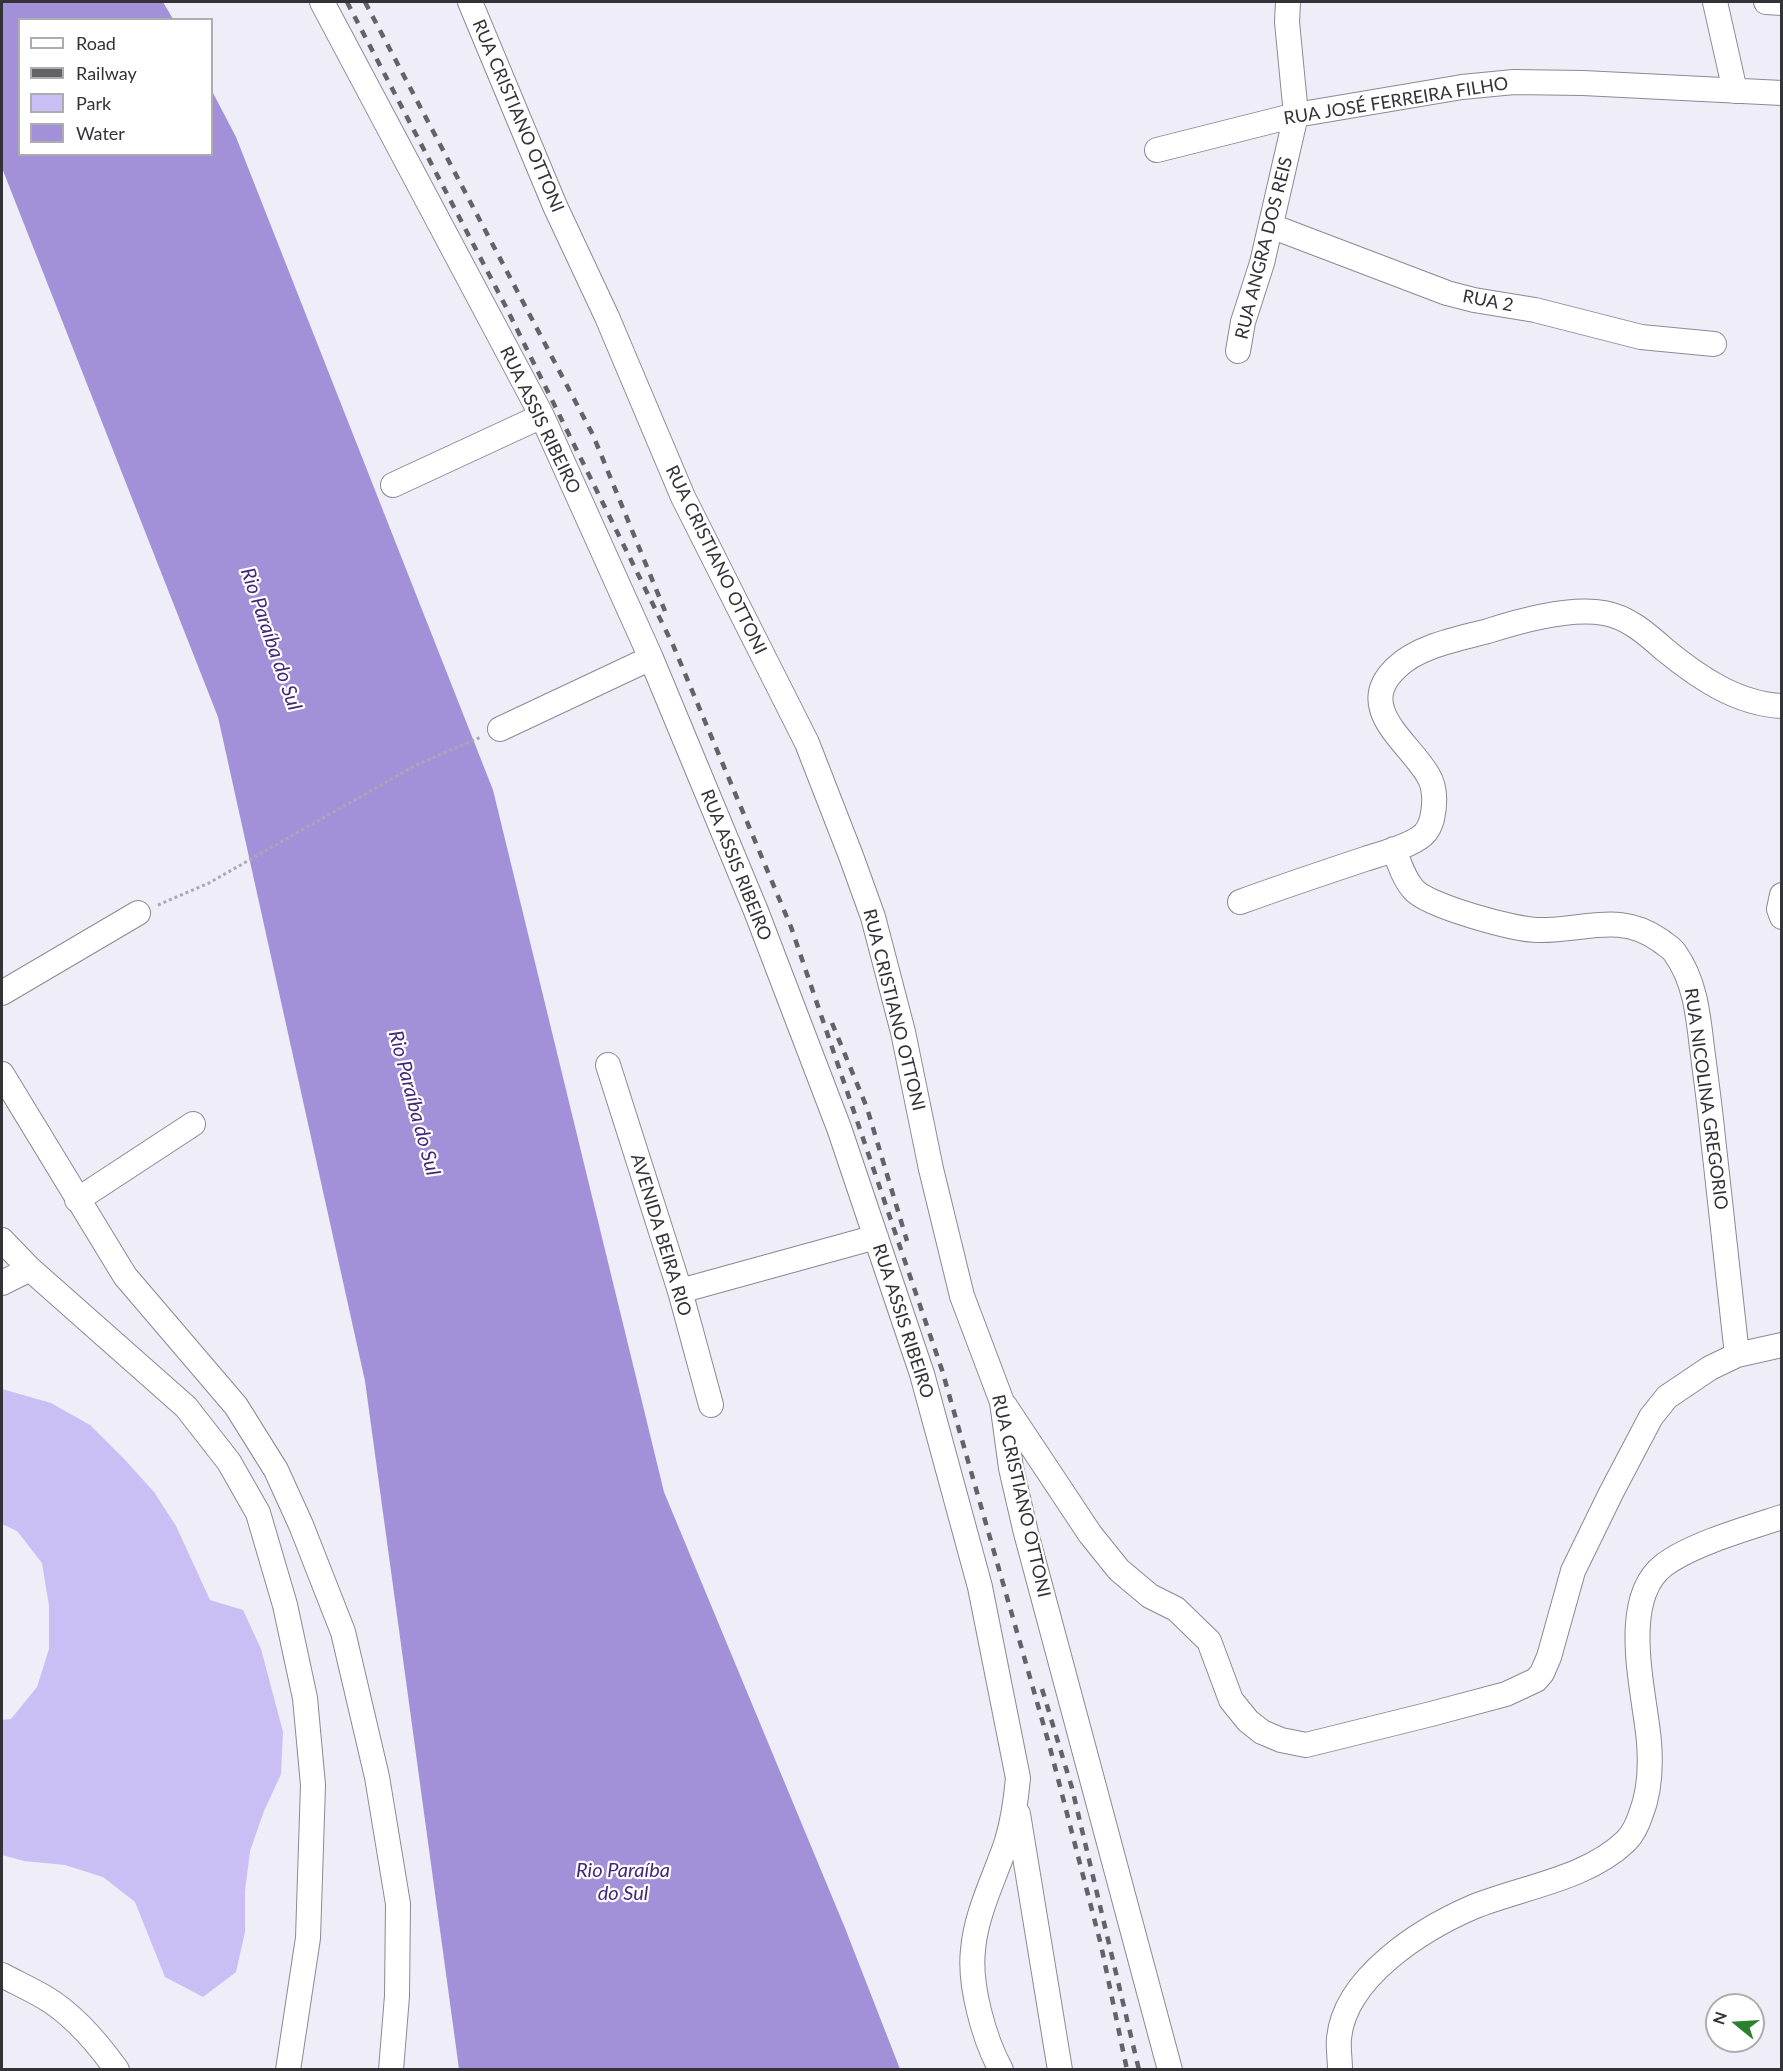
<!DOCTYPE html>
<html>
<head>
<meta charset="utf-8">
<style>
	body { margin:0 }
	#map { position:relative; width:1783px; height:2071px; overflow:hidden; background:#efedf7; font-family:Lato,sans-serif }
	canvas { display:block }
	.frame { position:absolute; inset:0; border:3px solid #333236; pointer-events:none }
	.legend { position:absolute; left:18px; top:18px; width:195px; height:138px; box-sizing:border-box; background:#fff; border:2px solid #adadaf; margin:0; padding:8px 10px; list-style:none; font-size:18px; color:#333236 }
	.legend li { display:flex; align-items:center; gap:12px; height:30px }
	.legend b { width:30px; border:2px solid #adadaf }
	.north { position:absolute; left:1705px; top:1993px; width:60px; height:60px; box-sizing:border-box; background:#fff; border:2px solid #adadaf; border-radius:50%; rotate:288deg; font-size:16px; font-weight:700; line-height:24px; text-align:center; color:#333236 }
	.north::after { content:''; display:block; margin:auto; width:21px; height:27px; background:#2a8230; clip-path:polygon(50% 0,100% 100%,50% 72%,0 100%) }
</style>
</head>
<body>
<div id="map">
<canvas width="1783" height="2071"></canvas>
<div class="frame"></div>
<ul class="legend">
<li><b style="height:8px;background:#fff"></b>Road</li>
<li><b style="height:8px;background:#636267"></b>Railway</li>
<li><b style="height:16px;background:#cabff4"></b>Park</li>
<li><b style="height:16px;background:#a291d8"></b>Water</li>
</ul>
<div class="north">N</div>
</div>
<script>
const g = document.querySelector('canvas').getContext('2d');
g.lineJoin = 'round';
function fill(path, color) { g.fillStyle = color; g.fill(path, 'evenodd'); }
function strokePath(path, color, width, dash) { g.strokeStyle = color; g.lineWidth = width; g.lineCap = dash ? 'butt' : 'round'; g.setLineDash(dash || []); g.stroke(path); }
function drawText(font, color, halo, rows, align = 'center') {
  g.font = font + ' Lato,sans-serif'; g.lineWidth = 4.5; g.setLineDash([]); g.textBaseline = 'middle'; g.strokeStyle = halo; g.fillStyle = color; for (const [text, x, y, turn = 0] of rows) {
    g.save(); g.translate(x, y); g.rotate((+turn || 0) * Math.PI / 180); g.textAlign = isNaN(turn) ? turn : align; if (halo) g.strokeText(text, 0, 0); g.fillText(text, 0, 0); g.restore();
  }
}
fill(new Path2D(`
	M2 1389 51 1403 90 1425 126 1461 154 1492 176 1526 210 1600 243 1610 261 1649 283 1732 281 1774 264 1811 250 1851 245 1891V1932L236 1972 203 1997 165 1977 135 1902 103 1877 65 1865 24 1861 2 1855V1720L11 1719 37 1687 49 1649V1606L42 1563 17 1531 2 1524Z`), '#cabff4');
fill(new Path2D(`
	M2 2H163L173 19 20 20V154H212V91L236 137 493 790 664 1492 845 1928 900 2069H459L365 1381 218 717 2 168Z`), '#a291d8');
const minor = new Path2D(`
	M322 2 542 416 651 658 756 911 839 1128 922 1374 980 1587 1018 1778C1016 1800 1013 1821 1007 1841 995 1877 976 1913 973 1950 969 1985 984 2039 1001 2070
	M470 2 555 206 607 317 683 497 807 743 851 856 873 917 903 1032 931 1169 962 1296 1002 1402 1011 1468 1026 1533 1170 2070
	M1715 2 1735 91
	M1766 2 1782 3
	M1157 150 1296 115 1462 87 1514 82 1583 83 1782 93
	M1271 226 1447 293 1474 300 1535 310 1641 337 1714 344
	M1238 351 1243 322 1262 263 1296 115 1287 22 1288 2
	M393 485 542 416
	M500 729 651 658
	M1394 849C1399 863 1404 879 1414 890 1428 906 1515 930 1538 930 1584 931 1620 911 1661 941 1666 945 1672 948 1675 953 1695 981 1698 1014 1702 1048 1706 1078 1710 1108 1713 1138 1721 1211 1729 1283 1737 1355
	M1782 895 1779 909 1782 917
	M1240 902C1281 887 1323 873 1365 859 1380 854 1411 846 1423 835 1428 831 1430 825 1432 819 1435 805 1436 788 1428 775 1408 741 1354 708 1396 668 1418 646 1458 639 1488 631 1519 621 1571 607 1604 613 1628 617 1647 634 1665 650 1698 677 1737 704 1782 706
	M2 993 138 913
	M608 1065 680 1291 711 1405
	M2 1074 125 1276 236 1406 276 1470 301 1525 343 1632 377 1777 398 1904 397 1996 391 2070
	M77 1200 193 1124
	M2 1240 30 1269 186 1407 229 1462 258 1513 285 1605 305 1698 313 1785 308 1938 288 2070
	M2 1283 30 1269
	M680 1291 876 1237
	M1005 1406 1090 1534 1119 1570 1150 1596 1176 1609 1209 1641 1231 1700 1248 1721 1262 1732 1281 1740 1306 1745 1431 1714 1506 1694 1536 1680 1542 1673 1549 1657 1573 1571 1611 1493 1651 1417 1667 1397 1710 1368 1737 1355 1782 1345
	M1018 1814 1060 2070
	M2 1975C15 1982 30 1989 44 1997 73 2014 97 2042 117 2070
	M1340 2070C1340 2059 1338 2048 1339 2038 1345 1977 1422 1929 1473 1907 1522 1887 1587 1879 1626 1841 1633 1834 1638 1823 1641 1814 1650 1791 1651 1767 1649 1742 1645 1693 1618 1600 1664 1565 1692 1544 1748 1528 1782 1517`);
strokePath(minor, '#8b8a93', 26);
strokePath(new Path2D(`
	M158 905 209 883 416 765 481 737`), '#aaa8b0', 3, [3, 3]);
strokePath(minor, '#fff', 24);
strokePath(new Path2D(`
	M347 2 506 307 673 645 791 927 942 1370 1049 1744 1101 1945 1127 2070
	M365 2 593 435 665 611
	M832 1023 867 1108 907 1241
	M1042 1689 1072 1788 1139 2070`), '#636267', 4.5, [8, 8]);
drawText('18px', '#333236', '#fff', [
	["RUA JOSÉ FERREIRA FILHO",1396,101,-9],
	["RUA CRISTIANO OTTONI",518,116,67],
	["RUA ANGRA DOS REIS",1264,248,-76],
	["RUA 2",1488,301,11],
	["RUA ASSIS RIBEIRO",540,420,64],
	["RUA CRISTIANO OTTONI",716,560,64],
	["RUA ASSIS RIBEIRO",736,865,68],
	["RUA CRISTIANO OTTONI",894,1010,76],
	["RUA NICOLINA GREGORIO",1706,1099,82],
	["AVENIDA BEIRA RIO",661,1235,73],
	["RUA ASSIS RIBEIRO",903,1321,72],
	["RUA CRISTIANO OTTONI",1021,1496,77]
]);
drawText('italic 20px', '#44277b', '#fff', [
	["Rio Paraíba do Sul",271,639,71],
	["Rio Paraíba do Sul",414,1103,75],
	["Rio Paraíba",623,1871],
	["do Sul",623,1894]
]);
</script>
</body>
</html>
